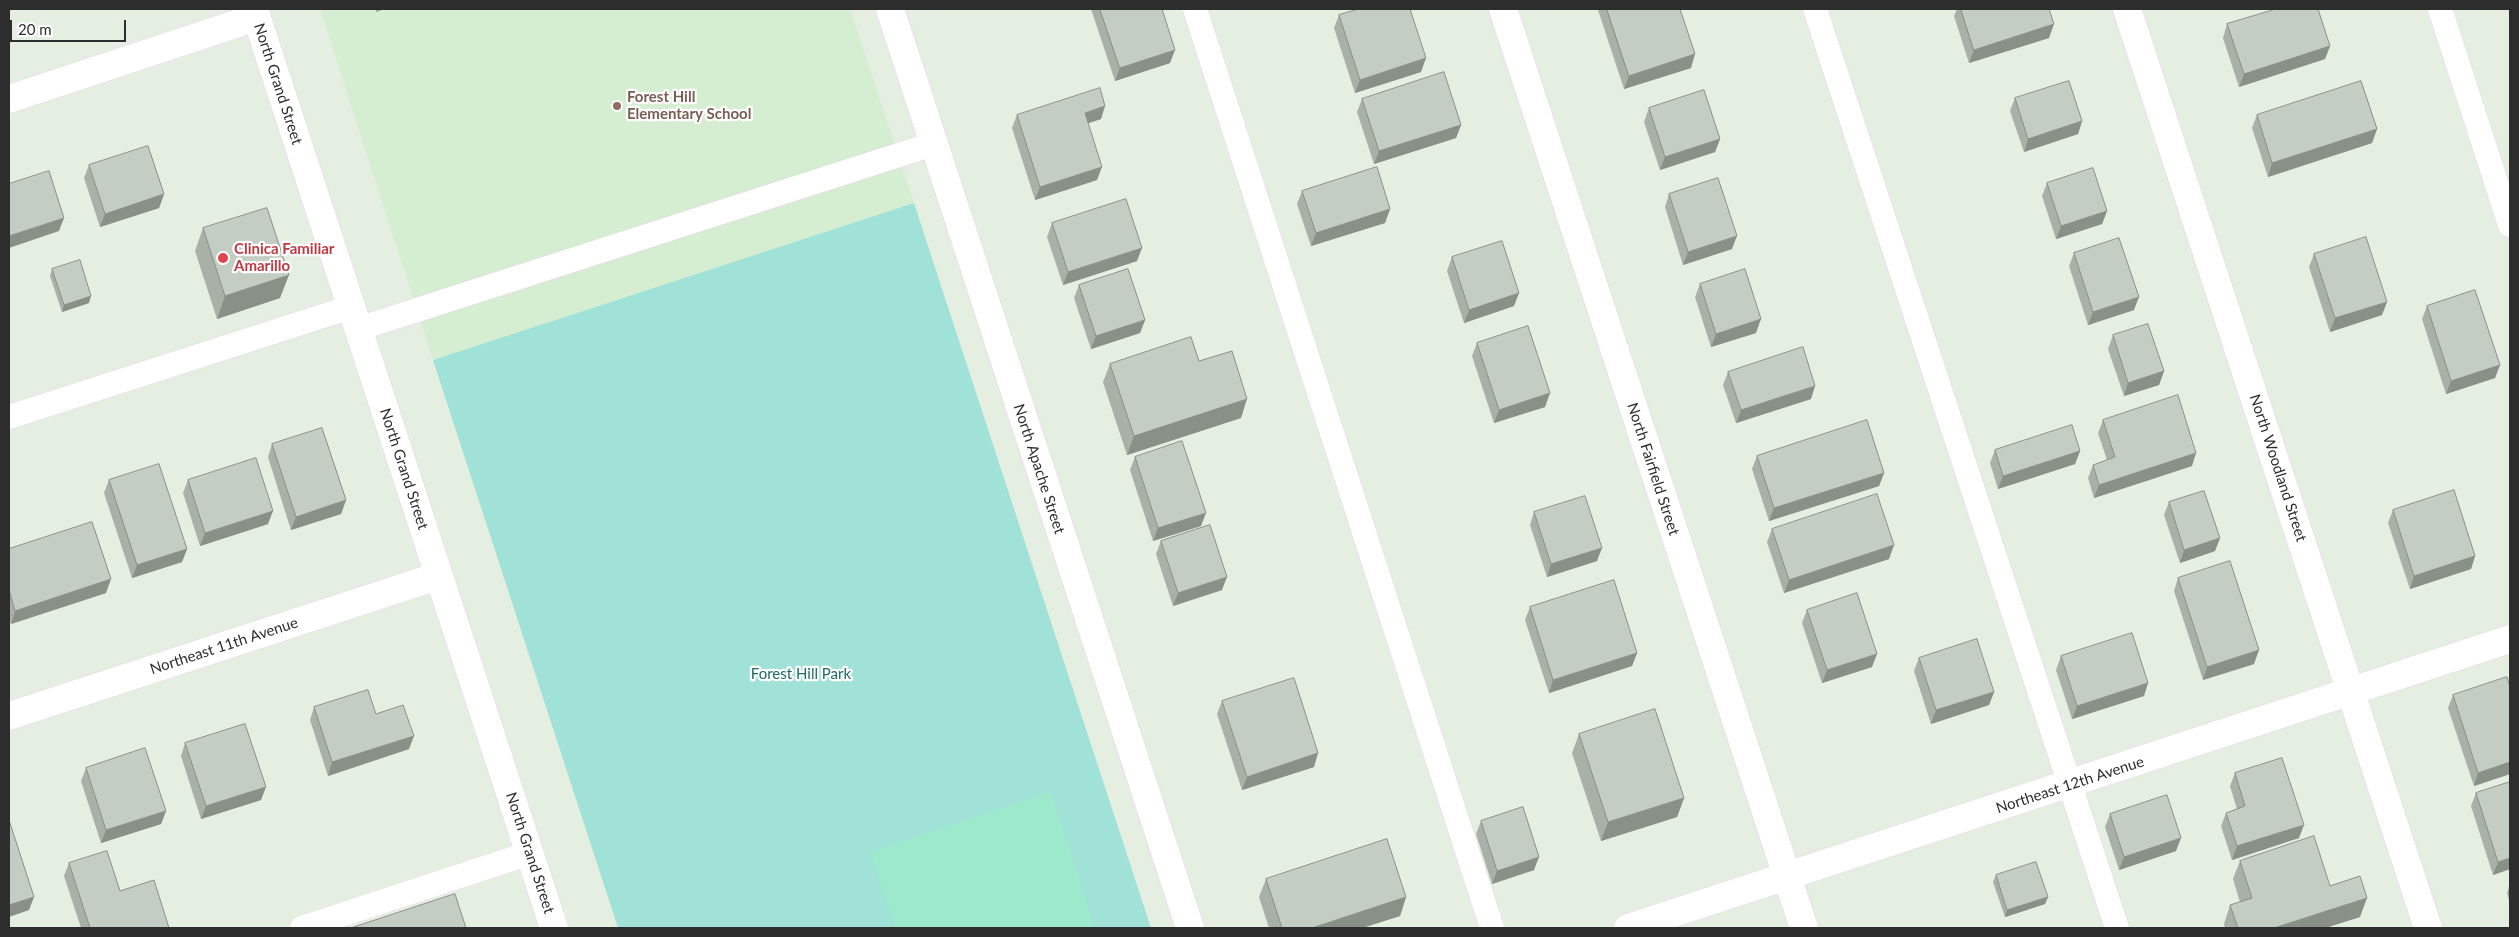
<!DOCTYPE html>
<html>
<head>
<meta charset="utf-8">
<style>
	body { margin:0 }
	#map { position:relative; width:2519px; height:937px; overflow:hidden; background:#e4eee1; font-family:Lato,sans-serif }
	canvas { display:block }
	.frame { position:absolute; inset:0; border:10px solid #2d2d2d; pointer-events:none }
	.scale { position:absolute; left:10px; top:20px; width:116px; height:22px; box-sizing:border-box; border:2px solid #2d2d2d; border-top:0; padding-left:6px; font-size:15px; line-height:18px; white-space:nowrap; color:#2d2d2d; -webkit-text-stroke:4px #fff; paint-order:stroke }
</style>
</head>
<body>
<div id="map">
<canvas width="2519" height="937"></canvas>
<div class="frame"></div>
<div class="scale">20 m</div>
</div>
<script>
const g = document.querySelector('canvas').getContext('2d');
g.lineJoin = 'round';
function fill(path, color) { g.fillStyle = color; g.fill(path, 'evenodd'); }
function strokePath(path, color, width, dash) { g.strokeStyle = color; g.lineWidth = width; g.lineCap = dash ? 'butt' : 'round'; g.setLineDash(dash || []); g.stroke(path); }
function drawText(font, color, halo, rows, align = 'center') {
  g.font = font + ' Lato,sans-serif'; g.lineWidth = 4.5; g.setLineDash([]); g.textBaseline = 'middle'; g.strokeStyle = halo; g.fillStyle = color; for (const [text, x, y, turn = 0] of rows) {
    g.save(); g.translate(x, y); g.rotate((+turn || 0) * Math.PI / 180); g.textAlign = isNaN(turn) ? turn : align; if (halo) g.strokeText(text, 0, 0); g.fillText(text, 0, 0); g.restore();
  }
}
fill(new Path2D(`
	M320 9H850L914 203 433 360Z`), '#d5eed1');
fill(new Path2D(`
	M914 203 1151 928H618L433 360Z`), '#a0e2d8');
fill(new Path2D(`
	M1050 792 1095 928H895L870 852Z`), '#9ce9cb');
const lane = new Path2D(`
	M1195 9 1492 928
	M1815 9 2117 928
	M2440 9 2510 225
	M358 329 933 144
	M9 417 351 307
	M302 928 530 853`);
const street = new Path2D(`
	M890 9 1190 928
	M1503 9 1804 928
	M2127 9 2428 928
	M9 99 257 17
	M9 716 438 576
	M1628 928 2510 639`);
const secondary = new Path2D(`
	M254 9 554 928`);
strokePath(lane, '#e5d6e5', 25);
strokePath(street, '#e5d6e5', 29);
strokePath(secondary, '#e5d6e5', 29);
strokePath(lane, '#fff', 24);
strokePath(street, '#fff', 28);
strokePath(secondary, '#fff', 28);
fill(new Path2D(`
	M1091 9H1162L1170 63 1115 81Z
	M1599 9H1680L1691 68 1624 89 1598 10Z
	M1957 9H2049V38L1969 63 1954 16Z
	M1339 15 1421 72 1355 93 1334 28Z
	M2227 24 2330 46 2325 59 2239 87 2223 38Z
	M2015 98 2082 121 2078 134 2024 152 2010 111Z
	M1362 99 1461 125 1456 138 1374 164 1357 112Z
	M1649 108 1720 139 1715 152 1660 170 1644 122Z
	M1017 115 1101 119 1088 123 1097 180 1035 200 1012 128Z
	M2257 115 2377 129 2372 143 2268 177 2252 128Z
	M89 165 164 194 159 208 100 227 84 178Z
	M2047 183 2107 211 2102 224 2056 239 2042 196Z
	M1302 191 1390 209 1385 223 1311 246 1297 204Z
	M1669 194 1732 249 1683 265 1665 207Z
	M1052 223 1137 261 1063 285 1047 237Z
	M203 228 280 298 217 319 195 251Z
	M2074 253 2134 310 2088 325 2069 266Z
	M2314 254 2382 315 2330 332 2309 267Z
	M1452 257 1514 306 1464 323 1447 271Z
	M52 269 89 303 62 312 50 276Z
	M1700 284 1756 333 1711 347 1695 297Z
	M1079 285 1145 320 1140 333 1091 349 1074 298Z
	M2427 306 2500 365 2495 378 2446 394 2422 319Z
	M2113 335 2164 371 2159 385 2124 396 2108 349Z
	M1477 343 1545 407 1494 423 1472 356Z
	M1199 361 1241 418 1127 455 1103 382 1110 364Z
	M1728 372 1811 399 1736 423 1723 385Z
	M2103 420 2192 466 2094 498 2088 478 2093 465 2107 460 2098 433Z
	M272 444 346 500 341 514 291 530 268 457Z
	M1995 450 2080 451 2075 464 1998 489 1990 463Z
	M1757 456 1884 473 1879 486 1769 521 1752 469Z
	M1135 457 1201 526 1153 541 1130 470Z
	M109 480 187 549 182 562 132 578 104 493Z
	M188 480 268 524 200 546 183 493Z
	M2169 502 2220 538 2215 551 2180 563 2164 515Z
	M2393 510 2475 556 2471 569 2410 589 2388 523Z
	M1534 512 1597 561 1547 577 1530 525Z
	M1772 529 1889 559 1784 593 1767 542Z
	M1161 541 1222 590 1173 606 1156 554Z
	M9 549 106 593 11 624 9 618Z
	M2178 578 2254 664 2203 680 2174 591Z
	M1530 607 1637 653 1632 666 1549 693 1525 620Z
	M1807 610 1872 667 1822 683 1802 623Z
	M2061 656 2144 696 2072 719 2056 670Z
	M1919 658 1994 692 1989 705 1931 724 1914 671Z
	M2510 687V774L2474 786 2448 708 2453 695Z
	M1222 701 1314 767 1242 790 1217 714Z
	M314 707 376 714 409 749 328 776 310 720Z
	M1579 734 1684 798 1677 817 1601 841 1572 753Z
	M185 743 261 800 201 819 181 756Z
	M86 768 166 811 161 824 101 843 81 781Z
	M2235 773 2299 838 2232 860 2221 826 2226 813 2237 809 2230 786Z
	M2476 793 2510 869 2493 875 2471 806Z
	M2110 814 2176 851 2119 870 2105 827Z
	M1481 821 1534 870 1492 884 1476 834Z
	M2240 861 2330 886 2360 917 2325 928H2225L2224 924 2230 905 2240 902 2233 879Z
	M69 863 120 891 169 928H81L64 876Z
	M1996 875 2048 897 2045 904 2005 917 1993 882Z
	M1266 879 1406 897 1400 916 1362 928H1269L1259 897Z
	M2510 883V904L2507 893Z`), '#a9b0a8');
fill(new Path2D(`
	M377 9H384L376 12Z
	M2054 24 2049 38 1969 63 1974 50Z
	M2330 46 2325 59 2239 87 2244 74Z
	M1175 50 1170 63 1115 81 1120 68Z
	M1695 54 1691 68 1624 89 1629 76Z
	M1426 58 1421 72 1355 93 1360 80Z
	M1105 106 1101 119 1080 126 1085 113Z
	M2082 121 2078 134 2024 152 2028 139Z
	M1461 125 1456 138 1374 164 1379 151Z
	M2377 129 2372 143 2268 177 2272 163Z
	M1720 139 1715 152 1660 170 1665 157Z
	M1102 167 1097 180 1035 200 1040 187Z
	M164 194 159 208 100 227 105 214Z
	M1390 209 1385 223 1311 246 1316 233Z
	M2107 211 2102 224 2056 239 2061 226Z
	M64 218 59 231 9 248V236Z
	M1737 236 1732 249 1683 265 1688 252Z
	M1142 248 1137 261 1063 285 1068 272Z
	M289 275 280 298 217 319 225 296Z
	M1519 293 1514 306 1464 323 1469 310Z
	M91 296 89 303 62 312 64 305Z
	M2139 297 2134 310 2088 325 2093 312Z
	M2387 302 2382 315 2330 332 2335 318Z
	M1761 319 1756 333 1711 347 1716 334Z
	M1145 320 1140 333 1091 349 1096 336Z
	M2500 365 2495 378 2446 394 2451 381Z
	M2164 371 2159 385 2124 396 2128 383Z
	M1815 386 1811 399 1736 423 1741 410Z
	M1550 393 1545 407 1494 423 1499 410Z
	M1247 399 1241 418 1127 455 1134 436Z
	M2080 451 2075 464 1998 489 2003 476Z
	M2196 453 2192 466 2094 498 2099 485Z
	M1884 473 1879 486 1769 521 1774 508Z
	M346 500 341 514 291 530 296 517Z
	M273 511 268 524 200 546 205 533Z
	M1206 513 1201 526 1153 541 1158 528Z
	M2220 538 2215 551 2180 563 2184 550Z
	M1894 545 1889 559 1784 593 1789 580Z
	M1602 548 1597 561 1547 577 1551 564Z
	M187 549 182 562 132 578 137 565Z
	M2475 556 2471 569 2410 589 2414 576Z
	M1227 577 1222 590 1173 606 1178 593Z
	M111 579 106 593 11 624 15 611Z
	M2259 650 2254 664 2203 680 2207 667Z
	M1637 653 1632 666 1549 693 1553 680Z
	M1877 654 1872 667 1822 683 1827 670Z
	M2148 683 2144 696 2072 719 2077 706Z
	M1994 692 1989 705 1931 724 1936 710Z
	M414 736 409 749 328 776 332 762Z
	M1318 753 1314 767 1242 790 1247 777Z
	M2510 762V774L2474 786 2478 773Z
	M266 787 261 800 201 819 206 806Z
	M1684 798 1677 817 1601 841 1608 822Z
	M166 811 161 824 101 843 106 830Z
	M2304 825 2299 838 2232 860 2237 846Z
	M2181 838 2176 851 2119 870 2124 857Z
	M1539 857 1534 870 1492 884 1497 871Z
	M2510 858V869L2493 875 2498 862Z
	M34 897 29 910 9 917V905Z
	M1406 897 1400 916 1362 928H1312Z
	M2048 897 2045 904 2005 917 2007 910Z
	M2367 898 2360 917 2325 928H2274Z`), '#899088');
const building = new Path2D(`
	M1100 9H1162L1175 50 1120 68Z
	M1359 9H1410L1426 58 1360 80 1339 15Z
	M1607 9H1680L1695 54 1629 76Z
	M1961 9H2049L2054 24 1974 50Z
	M2276 9H2318L2330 46 2244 74 2227 24Z
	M1444 72 1461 125 1379 151 1362 99Z
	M2069 81 2082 121 2028 139 2015 98Z
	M2361 81 2377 129 2272 163 2257 115Z
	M1100 88 1105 106 1085 113 1102 167 1040 187 1017 115Z
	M1704 90 1720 139 1665 157 1649 108Z
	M148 146 164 194 105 214 89 165Z
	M1377 167 1390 209 1316 233 1302 191Z
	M2093 168 2107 211 2061 226 2047 183Z
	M49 171 64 218 9 236V184Z
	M1718 178 1737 236 1688 252 1669 194Z
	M1126 199 1142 248 1068 272 1052 223Z
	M267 208 289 275 225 296 203 228Z
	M2366 237 2387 302 2335 318 2314 254Z
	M2119 238 2139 297 2093 312 2074 253Z
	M1502 241 1519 293 1469 310 1452 257Z
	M80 260 91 296 64 305 52 269Z
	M1128 269 1145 320 1096 336 1079 285Z
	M1745 269 1761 319 1716 334 1700 284Z
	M2475 290 2500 365 2451 381 2427 306Z
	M2148 324 2164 371 2128 383 2113 335Z
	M1528 326 1550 393 1499 410 1477 343Z
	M1191 337 1199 361 1232 351 1247 399 1134 436 1110 364Z
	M1803 347 1815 386 1741 410 1728 372Z
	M2178 395 2196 453 2099 485 2093 465 2115 457 2103 420Z
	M1867 420 1884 473 1774 508 1757 456Z
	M2072 425 2080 451 2003 476 1995 450Z
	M322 428 346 500 296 517 272 444Z
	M1182 441 1206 513 1158 528 1135 457Z
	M256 458 273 511 205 533 188 480Z
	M159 464 187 549 137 565 109 480Z
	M2454 490 2475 556 2414 576 2393 510Z
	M2204 491 2220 538 2184 550 2169 502Z
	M1877 494 1894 545 1789 580 1772 529Z
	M1585 496 1602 548 1551 564 1534 512Z
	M92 522 111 579 15 611 9 590V549Z
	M1210 525 1227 577 1178 593 1161 541Z
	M2230 561 2259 650 2207 667 2178 578Z
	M1614 580 1637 653 1553 680 1530 607Z
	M1857 593 1877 654 1827 670 1807 610Z
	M2132 633 2148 683 2077 706 2061 656Z
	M1977 639 1994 692 1936 710 1919 658Z
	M2507 677 2510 687V762L2478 773 2453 695Z
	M1294 678 1318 753 1247 777 1222 701Z
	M368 690 376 714 403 705 414 736 332 762 314 707Z
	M1655 709 1684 798 1608 822 1579 734Z
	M245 724 266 787 206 806 185 743Z
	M145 748 166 811 106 830 86 768Z
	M2282 758 2304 825 2237 846 2226 813 2245 806 2235 773Z
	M2510 782V858L2498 862 2476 793Z
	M2167 795 2181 838 2124 857 2110 814Z
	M1523 807 1539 857 1497 871 1481 821Z
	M9 820 34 897 9 905Z
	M2314 836 2330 886 2360 876 2367 898 2274 928H2238L2230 905 2252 898 2240 861Z
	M1387 839 1406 897 1312 928H1282L1266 879Z
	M107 851 120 891 154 880 169 928H90L69 863Z
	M2036 862 2048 897 2007 910 1996 875Z
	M455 894 466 928H351Z`);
fill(building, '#c4cdc3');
strokePath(building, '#899088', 1);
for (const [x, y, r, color] of [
	[617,106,5,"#8d6e63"],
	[223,258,6,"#e0444e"]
]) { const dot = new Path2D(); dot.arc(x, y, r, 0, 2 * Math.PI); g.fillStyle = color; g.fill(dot); strokePath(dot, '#fff', 2); }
drawText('15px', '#2d2d2d', '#fff', [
	["North Grand Street",278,84,72],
	["North Woodland Street",2278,468,72],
	["North Grand Street",404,469,72],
	["North Apache Street",1039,469,72],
	["North Fairfield Street",1653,469,72],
	["Northeast 11th Avenue",224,646,-18],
	["Northeast 12th Avenue",2070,785,-18],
	["North Grand Street",530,853,72]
]);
drawText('bold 15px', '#785e54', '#fff', [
	["Forest Hill",627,97],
	["Elementary School",627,114]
], 'left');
drawText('bold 15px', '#be3a42', '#fff', [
	["Clinica Familiar",234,249],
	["Amarillo",234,266]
], 'left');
drawText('15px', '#1e6a68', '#fff', [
	["Forest Hill Park",801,674]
]);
</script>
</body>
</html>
